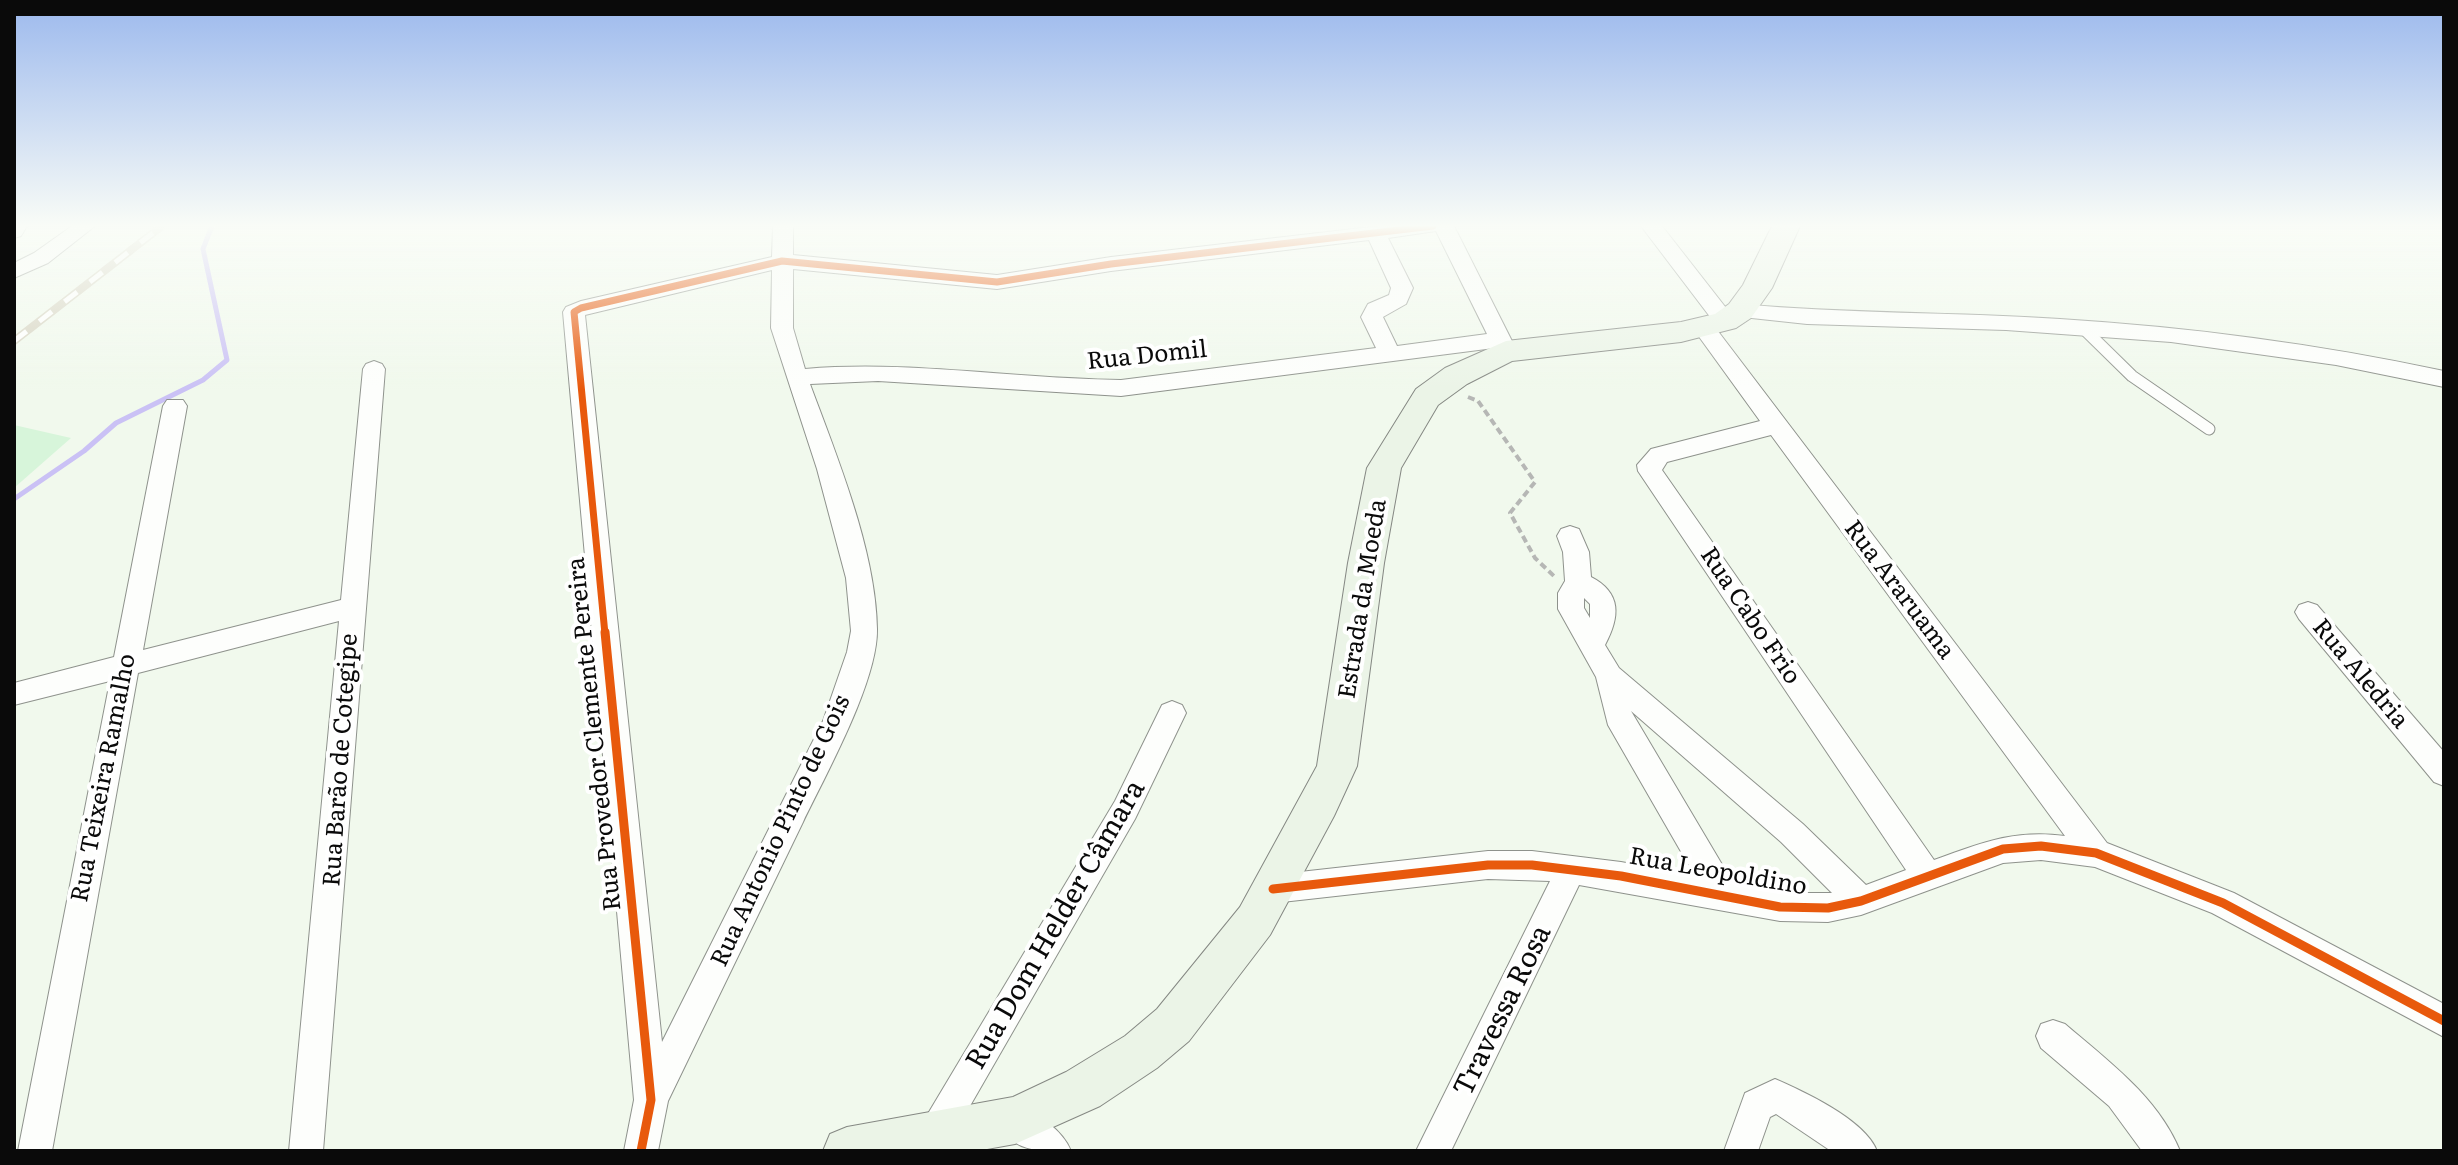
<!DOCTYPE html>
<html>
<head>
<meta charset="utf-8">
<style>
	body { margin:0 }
	#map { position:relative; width:2458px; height:1165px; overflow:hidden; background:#f1f9ed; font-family:Literata,serif }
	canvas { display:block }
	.frame { position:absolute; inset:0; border:16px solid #0a0a0a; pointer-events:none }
</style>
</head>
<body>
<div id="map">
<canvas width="2458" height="1165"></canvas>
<div class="frame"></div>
</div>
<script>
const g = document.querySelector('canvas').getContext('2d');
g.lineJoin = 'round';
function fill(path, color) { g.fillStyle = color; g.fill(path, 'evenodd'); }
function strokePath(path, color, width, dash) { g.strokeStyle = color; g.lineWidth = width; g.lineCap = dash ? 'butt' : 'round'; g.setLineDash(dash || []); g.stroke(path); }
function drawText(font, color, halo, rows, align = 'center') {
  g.font = font + ' Literata,serif'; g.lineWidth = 8; g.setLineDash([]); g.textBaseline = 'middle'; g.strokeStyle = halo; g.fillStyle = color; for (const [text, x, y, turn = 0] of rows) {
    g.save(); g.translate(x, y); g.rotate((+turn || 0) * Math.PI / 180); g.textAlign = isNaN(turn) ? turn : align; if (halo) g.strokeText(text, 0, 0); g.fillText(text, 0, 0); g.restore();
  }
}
fill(new Path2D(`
	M14 425 71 438 14 488Z`), '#d7f5da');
strokePath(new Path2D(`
	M14 499 84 451 116 423 203 380 227 360 203 249 212 226`), '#cac1f5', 5);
const service = new Path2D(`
	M2082 327 2132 376 2209 429`);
const minor = new Path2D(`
	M14 226H27L21 236 14 238Z
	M72 226H95L48 263 14 278V263L34 253Z
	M773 226H793V255L997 275 1111 257 1379 226H1454L1517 351 1514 356H1498L1494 348 1121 396 878 381 810 384C837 457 876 551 877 629 878 681 826 774 803 822 758 915 713 1008 668 1101L658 1151H624L634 1100 563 312 566 307 581 301 772 257ZM1436 231 1487 334 1397 346 1383 317 1406 304 1413 288 1388 238ZM1369 240 1391 288 1389 295 1368 304 1361 317 1376 348 1121 380C1015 379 910 360 805 369L793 328V269L997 289 1111 271ZM772 270 771 328 817 469 846 578 851 631 847 652 823 721 662 1042 585 315Z
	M1641 226H1662L1730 313 1732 306 1740 304C1847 314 1954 312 2060 319 2190 327 2317 344 2444 371V387L2336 365 2171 342 2006 330 1807 324 1733 316 1736 321 1733 326H1717Z
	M1703 320 1711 322 2107 843 2234 893 2444 1004V1037L2212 913 2095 867 2041 860 2003 863 1861 915 1828 922 1780 921 1579 885 1451 1151H1416L1550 881 1488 879 1273 903 1262 899 1258 889 1262 879 1273 875 1488 851H1532L1621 862 1695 876 1608 725 1596 677 1558 609V593L1565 581 1563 552 1557 536 1561 529 1570 526 1579 529 1589 552 1591 577C1622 593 1620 617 1605 645L1619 668 1803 824 1866 885 1906 870 1638 471 1637 465 1651 449 1760 421 1692 327 1695 322ZM1771 435 2065 836C2014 829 1981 843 1934 860L1662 470 1667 462ZM1584 598 1590 604V618L1584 608ZM1631 711 1781 842 1832 893H1780L1733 883Z
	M374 361 382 364 385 369 323 1151H289L339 621 138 673 52 1151H18L110 681 14 705V683L114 657 163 406 167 400H183L187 406 143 650 341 600 363 369 366 364Z
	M2308 602 2317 605 2444 752V786L2434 782 2299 619 2295 612 2299 605Z
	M1172 701 1182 705 1186 713 1135 819 947 1146 936 1151 923 1146 918 1134 923 1122 1115 801 1162 705Z
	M2053 1020 2065 1024C2108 1061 2158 1097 2180 1151H2142L2109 1106 2041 1048 2036 1036 2041 1024Z
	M1775 1079C1805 1092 1865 1120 1877 1151H1831L1776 1114 1770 1117 1758 1151H1724L1745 1093Z
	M1015 1103C1036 1112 1063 1130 1071 1151 1040 1151 1012 1154 998 1120L1003 1108Z`);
const secondary = new Path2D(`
	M1772 226H1800L1772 288 1751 318 1736 328 1681 342 1512 361 1467 384 1438 405 1401 468 1384 563 1357 766 1334 816 1270 935 1189 1041 1157 1068 1100 1106 1015 1144 976 1151H823L830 1134 847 1127 1013 1097 1066 1072 1125 1036 1157 1009 1240 907 1317 766 1348 563 1367 468 1416 389 1445 368 1506 341 1681 322 1715 314 1729 304 1743 285Z`);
strokePath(service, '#8e928c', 13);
strokePath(minor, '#8e928c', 2);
strokePath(secondary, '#858883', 2);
strokePath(new Path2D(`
	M1468 397 1478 401 1535 482 1510 513 1535 558 1555 577`), '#b6b7b5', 4, [7, 4]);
strokePath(service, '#fdfefc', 11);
fill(minor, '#fdfefc');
fill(secondary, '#ebf4e7');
const rail = new Path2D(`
	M14 341 162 226`);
strokePath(rail, '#d6d3c1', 8);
strokePath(rail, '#fff', 5, [16]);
strokePath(new Path2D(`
	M605 634 574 312 581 308 782 261 997 282 1111 264 1433 226`), '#e8590c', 7);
strokePath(new Path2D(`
	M605 632 651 1100 641 1151
	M1273 889 1488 865H1532L1621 876 1780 907 1828 908 1861 901 2003 849 2041 846 2096 853 2223 903 2444 1021`), '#e8590c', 9);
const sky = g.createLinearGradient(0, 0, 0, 389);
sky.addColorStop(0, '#9cb9ed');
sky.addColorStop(0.58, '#f9fcf7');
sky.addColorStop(1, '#f9fcf700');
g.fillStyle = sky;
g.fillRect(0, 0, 2458, 389);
drawText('24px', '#0a0a0a', '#fff', [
	["Rua Domil",1147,356,-6],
	["Rua Araruama",1899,590,53],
	["Estrada da Moeda",1363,599,-81],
	["Rua Cabo Frio",1750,616,56],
	["Rua Aledria",2360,674,50],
	["Rua Provedor Clemente Pereira",595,734,-96],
	["Rua Barão de Cotegipe",341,760,-86],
	["Rua Teixeira Ramalho",104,778,-79],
	["Rua Antonio Pinto de Gois",781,831,-65],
	["Rua Leopoldino",1718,872,10]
]);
drawText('28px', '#0a0a0a', '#fff', [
	["Rua Dom Helder Câmara",1056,925,-60],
	["Travessa Rosa",1503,1011,-64]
]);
</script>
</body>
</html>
